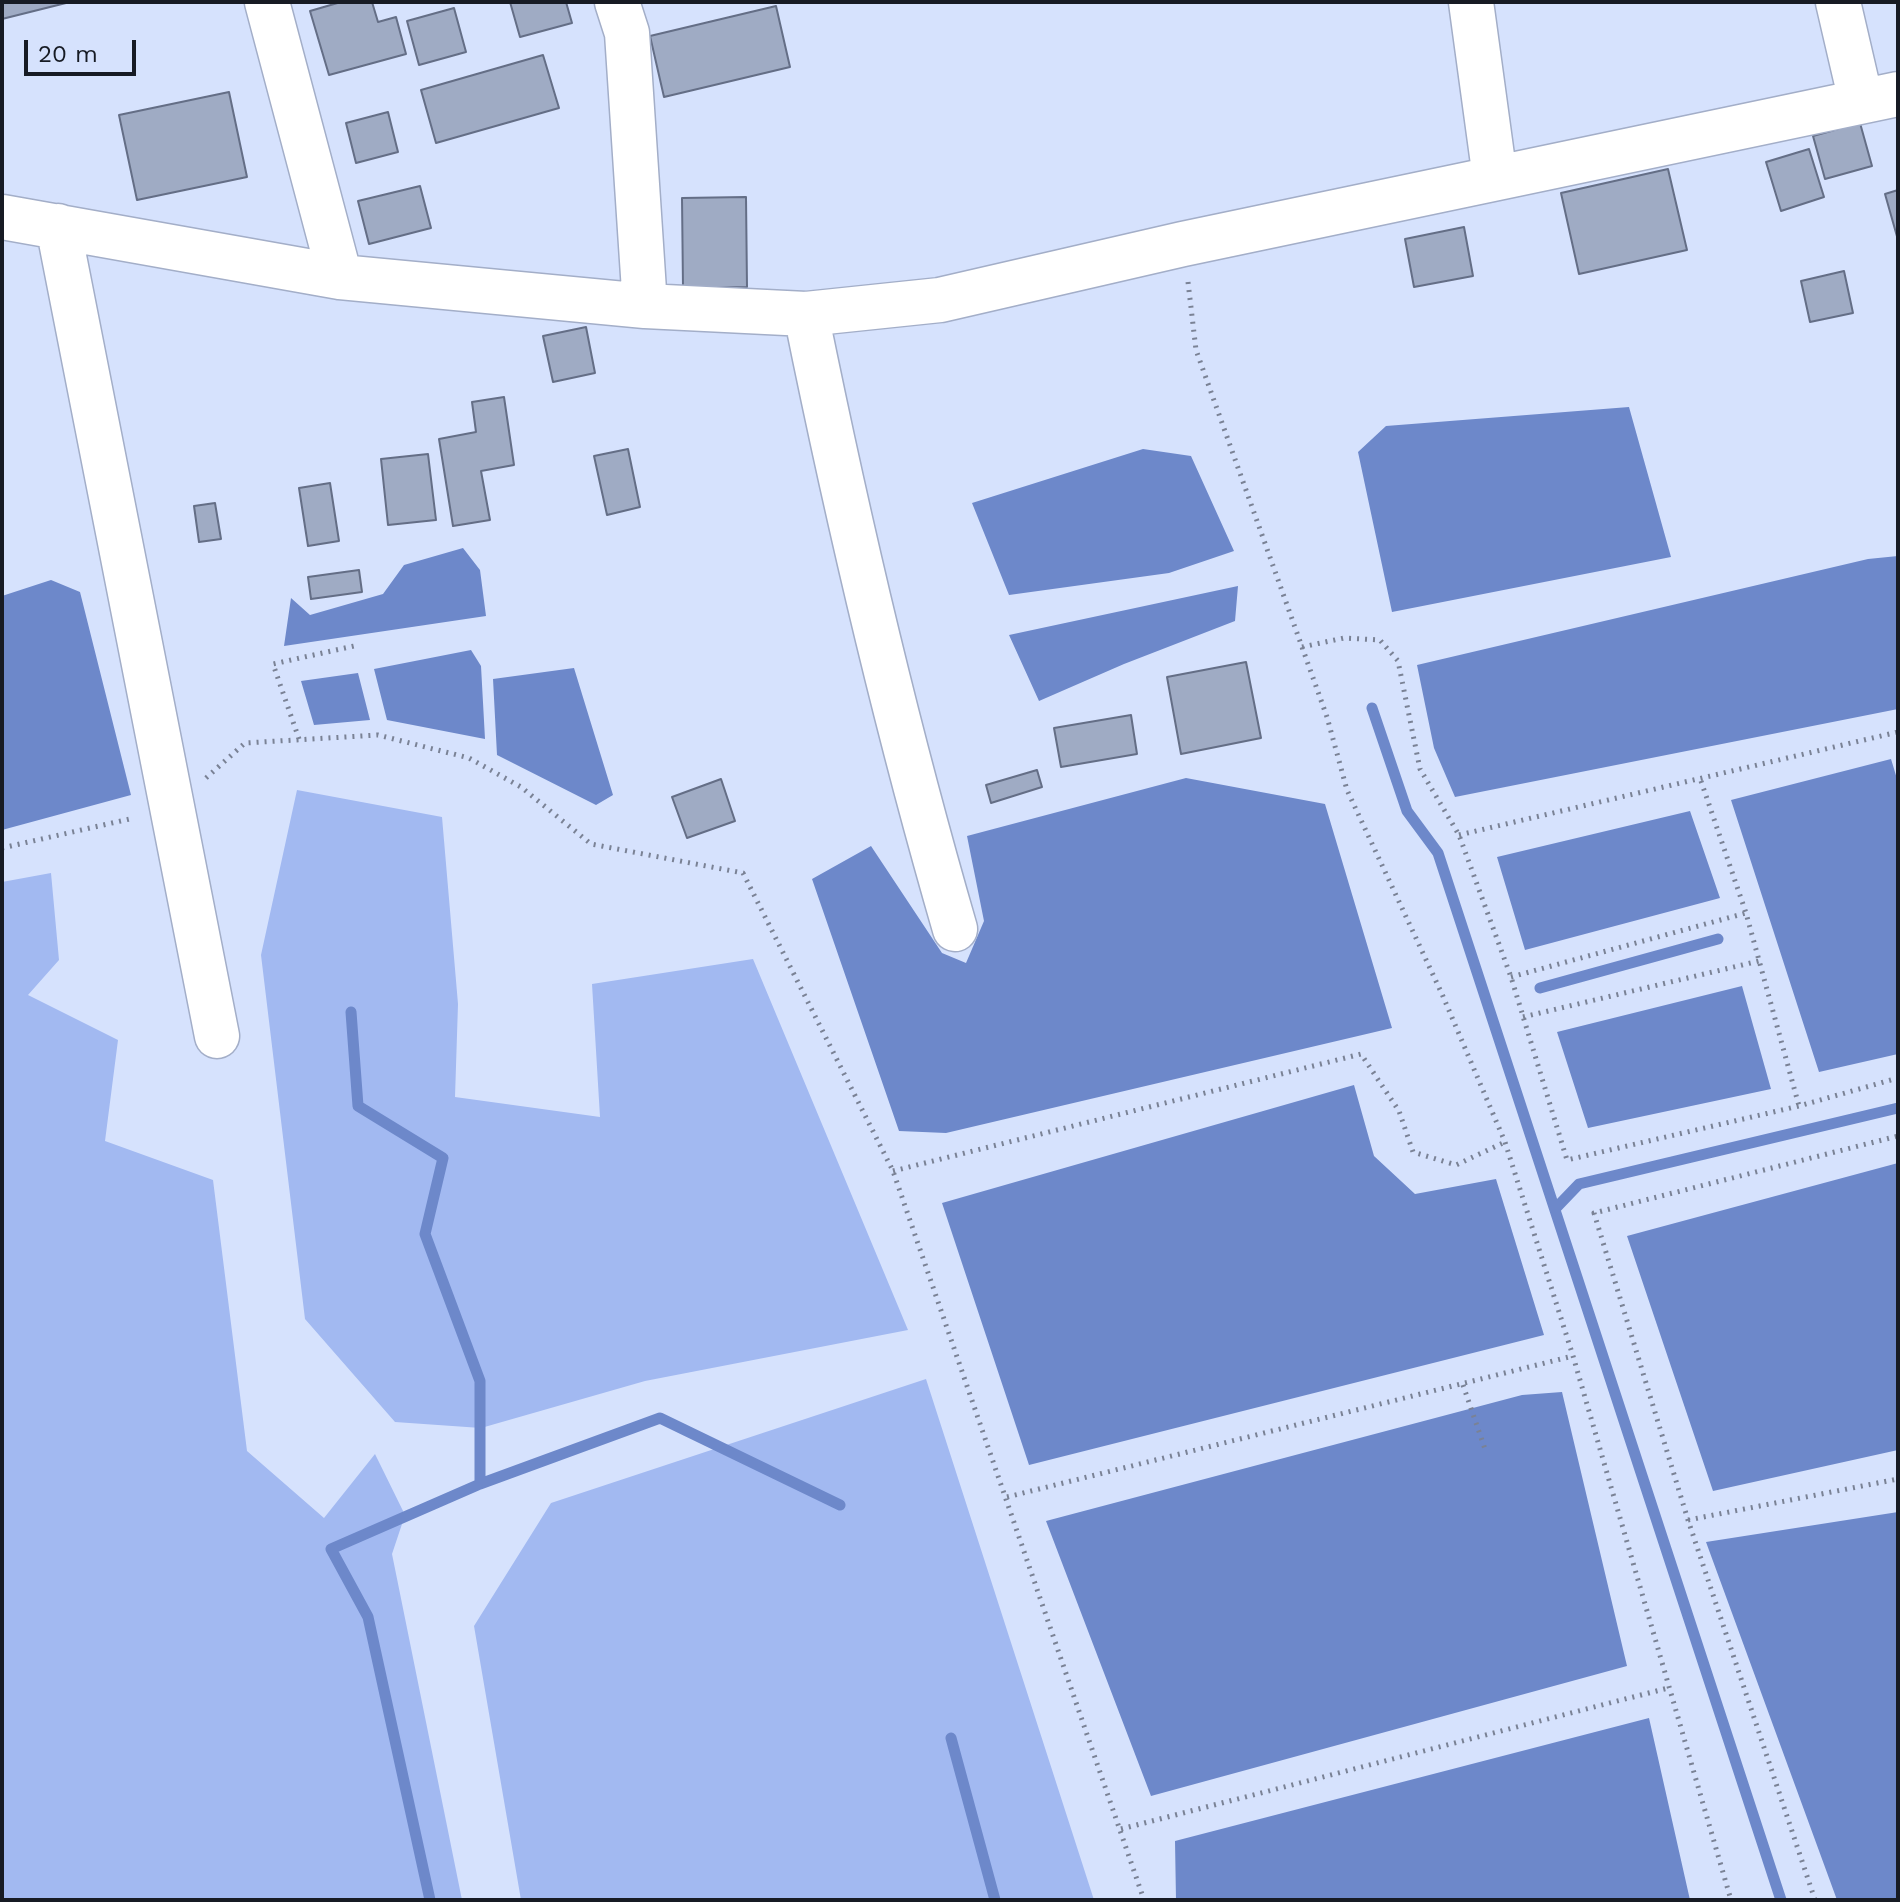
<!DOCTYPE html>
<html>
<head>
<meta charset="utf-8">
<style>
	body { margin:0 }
	#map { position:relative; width:1900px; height:1902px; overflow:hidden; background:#d6e2fd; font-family:"Work Sans",sans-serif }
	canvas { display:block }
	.frame { position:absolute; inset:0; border:4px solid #171b24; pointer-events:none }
	.scale { position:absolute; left:24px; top:40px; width:112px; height:36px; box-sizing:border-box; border:4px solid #171b24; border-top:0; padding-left:10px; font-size:24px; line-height:28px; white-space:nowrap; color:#171b24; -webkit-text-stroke:6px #d6e2fd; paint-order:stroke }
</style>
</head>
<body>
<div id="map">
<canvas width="1900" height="1902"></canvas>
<div class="frame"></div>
<div class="scale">20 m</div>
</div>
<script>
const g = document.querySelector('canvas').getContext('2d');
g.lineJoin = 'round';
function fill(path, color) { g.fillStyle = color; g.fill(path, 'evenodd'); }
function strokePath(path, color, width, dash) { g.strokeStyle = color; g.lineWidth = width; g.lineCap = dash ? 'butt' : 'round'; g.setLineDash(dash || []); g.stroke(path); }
fill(new Path2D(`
	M297 790 442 817 458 1004 455 1097 600 1117 592 984 753 959 908 1330 645 1381 481 1428 395 1422 305 1319 261 955Z
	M51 873 59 960 28 995 118 1040 105 1141 213 1180 247 1451 324 1518 375 1454 405 1515 392 1554 462 1900H2V882Z
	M926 1379 1094 1900H521L474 1626 551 1503Z`), '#a2b9f1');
fill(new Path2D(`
	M1629 407 1671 557 1392 612 1358 452 1386 426Z
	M1143 449 1191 456 1234 551 1169 573 1009 595 972 503Z
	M463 548 480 570 486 616 284 646 291 598 310 615 383 594 404 565Z
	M1898 556V709L1455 797 1434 748 1417 665 1868 559Z
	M51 580 80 592 131 795 2 830V596Z
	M1238 586 1235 621 1124 664 1039 701 1009 635Z
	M471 650 481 666 485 739 387 720 374 669Z
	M574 668 613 795 596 805 497 755 493 679Z
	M358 673 370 720 314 725 301 681Z
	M1891 759 1898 782V1054L1819 1072 1731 800Z
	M1186 778 1325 804 1392 1028 946 1133 899 1131 812 879 871 846 942 953 966 963 984 921 967 836Z
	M1690 811 1720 898 1525 950 1497 857Z
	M1742 986 1771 1089 1588 1128 1557 1032Z
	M1354 1085 1374 1156 1415 1194 1496 1179 1544 1335 1029 1465 942 1203Z
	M1898 1163V1450L1713 1491 1627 1236Z
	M1562 1392 1627 1666 1151 1796 1046 1521 1522 1395Z
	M1898 1512V1900H1837L1706 1542Z
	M1649 1718 1690 1900H1176L1175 1841Z`), '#6d88ca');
strokePath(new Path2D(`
	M1372 708 1407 811 1438 853 1781 1900
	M1540 988 1718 939
	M351 1012 358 1106 443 1158 425 1234 480 1381V1484
	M1555 1209 1579 1184 1898 1108
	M951 1738 995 1900
	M430 1900 368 1617 331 1549 480 1484 660 1418 840 1505`), '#6d88ca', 11);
const building = new Path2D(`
	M2 2H66V3L2 19Z
	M341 2H372L378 22 396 17 406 54 329 75 310 11Z
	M510 2H566L572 23 520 37Z
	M776 6 790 67 664 97 650 36Z
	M454 8 466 52 419 65 407 21Z
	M543 55 559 108 436 143 421 90Z
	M229 92 247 177 137 200 119 115Z
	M388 112 398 152 356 163 346 123Z
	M1860 123 1872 166 1825 179 1813 136Z
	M1809 149 1824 197 1781 211 1766 162Z
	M1668 169 1687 250 1579 274 1561 193Z
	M420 186 431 228 369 244 358 201Z
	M1898 190V240L1885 194Z
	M746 197 747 287 683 288 682 198Z
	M1464 227 1473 276 1414 287 1405 239Z
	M1844 271 1853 313 1810 322 1801 281Z
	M586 327 595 373 553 382 543 336Z
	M504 397 514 465 481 471 490 520 453 526 439 439 476 432 472 402Z
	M628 449 640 507 607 515 594 456Z
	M428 454 436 520 388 525 381 459Z
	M330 483 339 541 308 546 299 488Z
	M215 503 221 539 199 542 194 506Z
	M359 570 362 592 311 599 308 577Z
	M1246 662 1261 738 1181 754 1167 677Z
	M1131 715 1137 754 1061 767 1054 728Z
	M1037 770 1042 787 991 803 986 785Z
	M721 779 735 821 687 838 672 797Z`);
fill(building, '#9fabc4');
strokePath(building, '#646e86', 2);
const minor = new Path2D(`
	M267 2 340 277
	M617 2 627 33 645 306
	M1471 2 1495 178
	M1838 2 1861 101
	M2 217 340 277 645 306 806 314 940 300 1183 244 1898 94
	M58 226 217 1036
	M806 314C848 521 896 726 955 929`);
strokePath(minor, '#a3aec8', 47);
strokePath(new Path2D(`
	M1188 282 1196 350 1327 717 1347 790 1442 994 1505 1142 1573 1356 1731 1900
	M1302 647 1344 638 1380 640 1398 661 1420 769 1459 835 1511 977 1567 1160 1799 1106 1898 1078
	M299 739 273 664 354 646
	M206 778 245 743 378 735 469 758 521 787 591 844 743 873 893 1171 1144 1900
	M1701 781 1746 913 1799 1106
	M1459 835 1898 732
	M2 848 134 818
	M1511 977 1746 913
	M1523 1017 1759 961
	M893 1171 1361 1054 1399 1111 1413 1152 1456 1165 1505 1142
	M1463 1385 1486 1452
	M1007 1497 1573 1356
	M1688 1520 1898 1479
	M1121 1829 1668 1688
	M1815 1900 1688 1520 1594 1213 1898 1136`), '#7a8295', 5, [2, 6]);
strokePath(minor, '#fff', 44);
</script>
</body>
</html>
